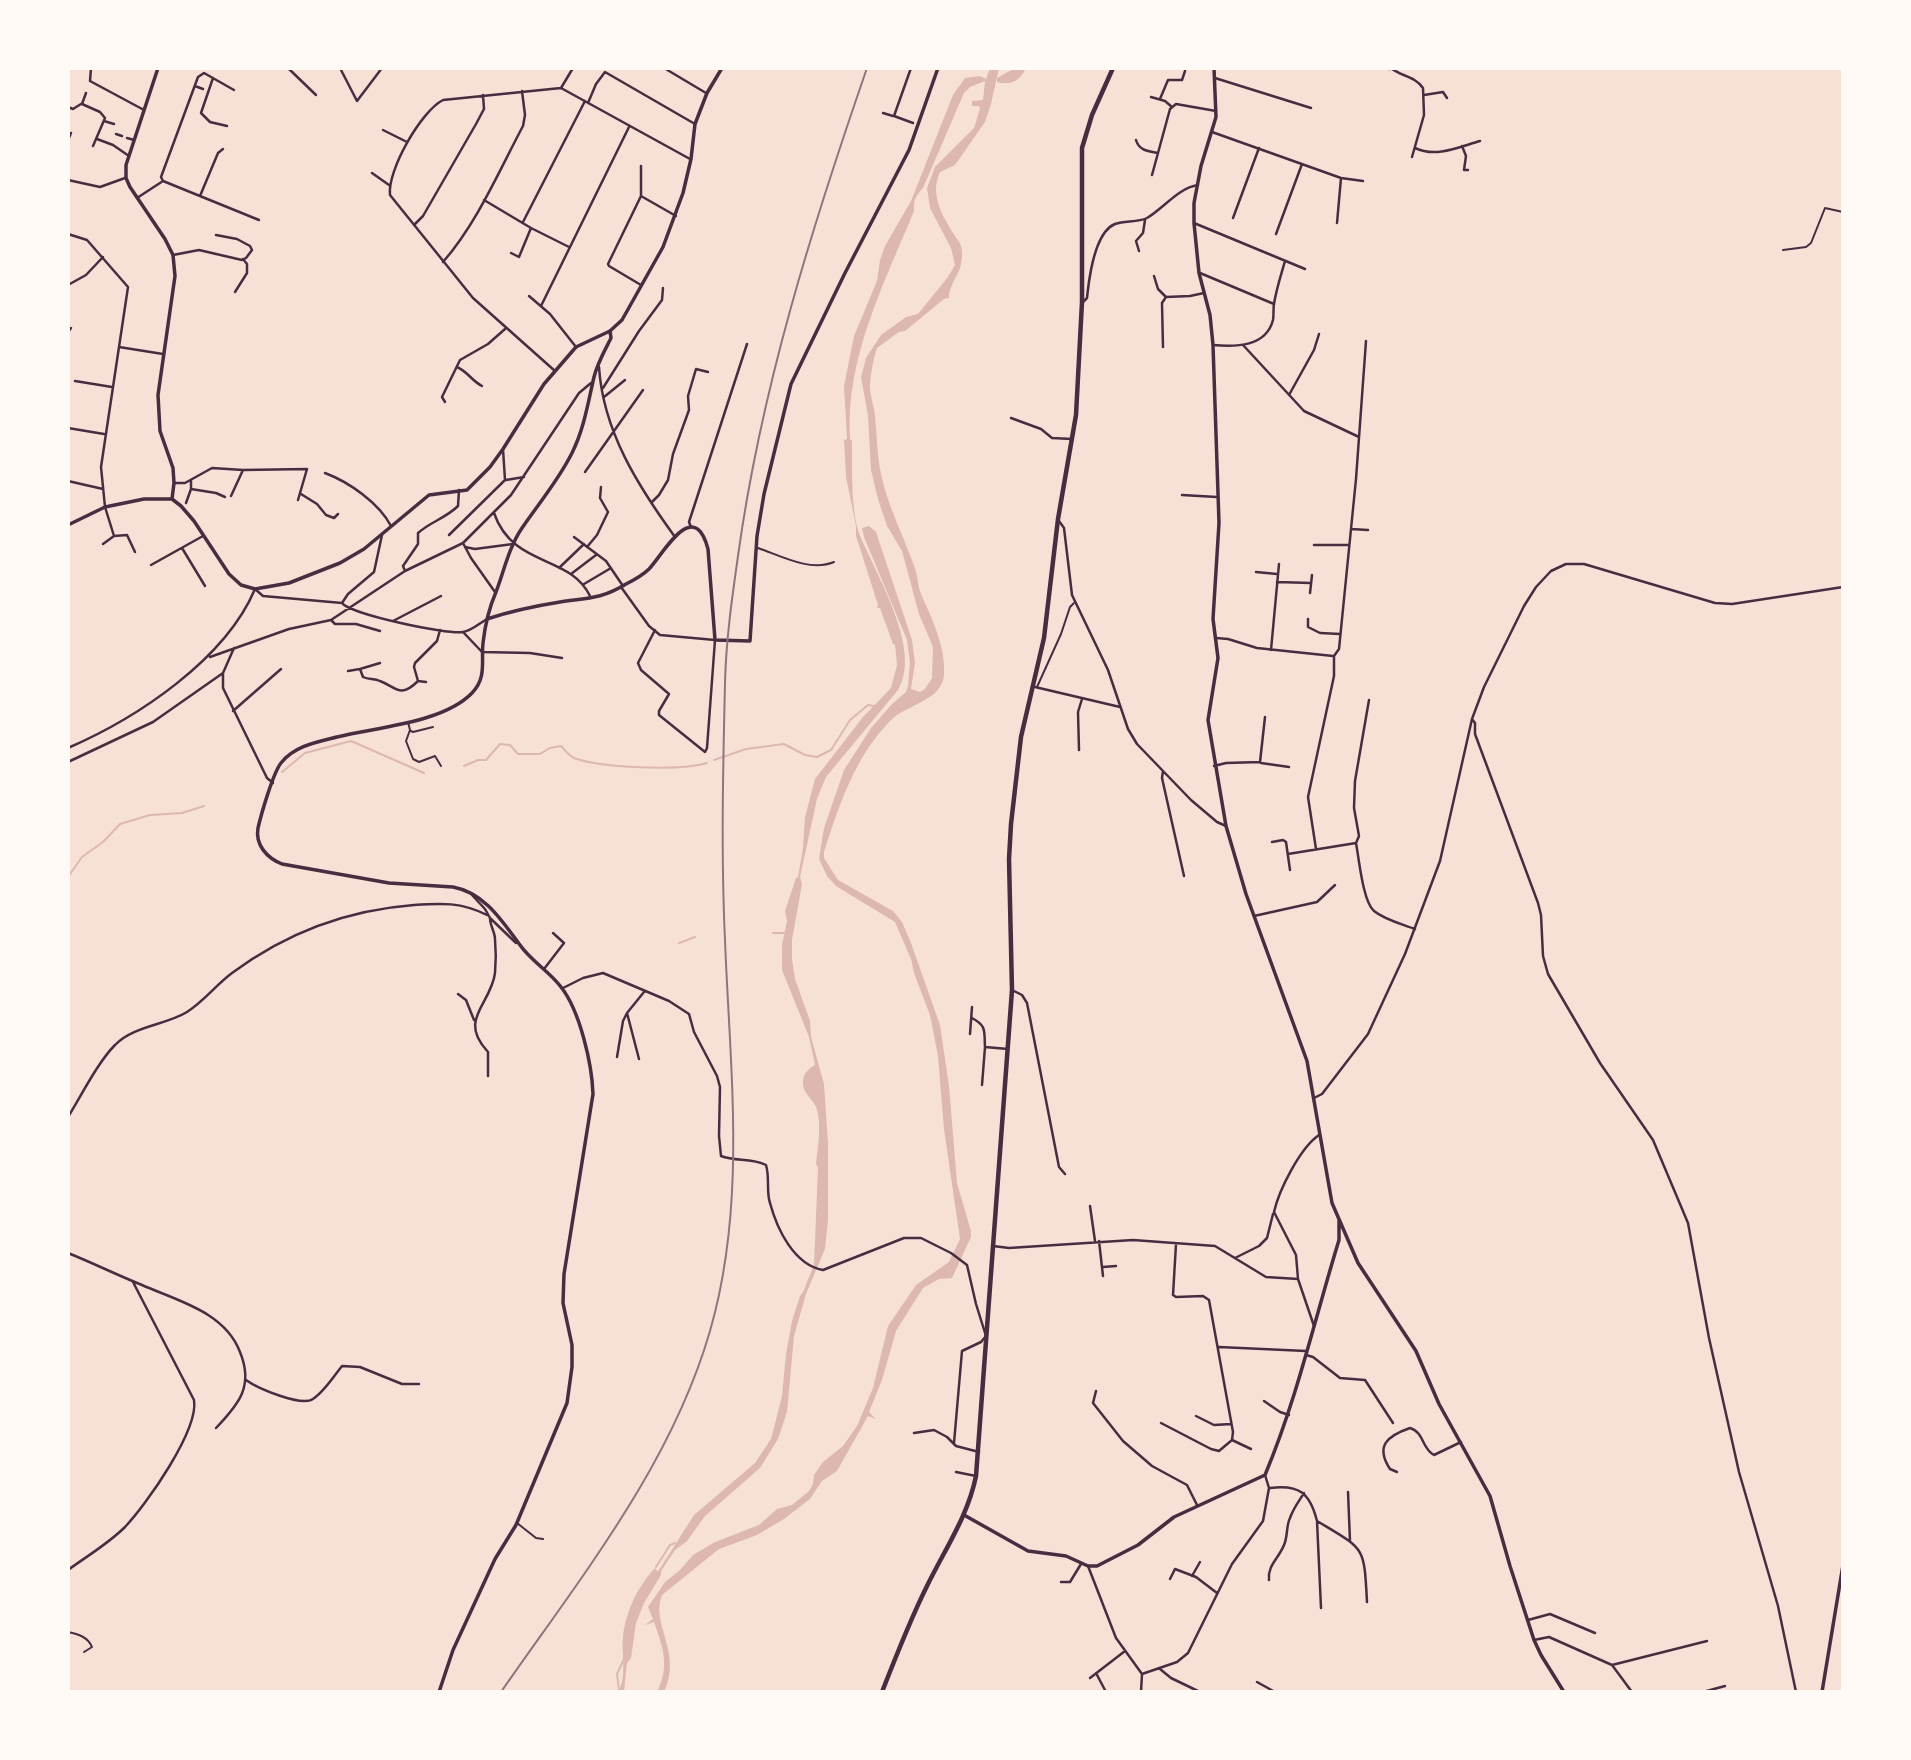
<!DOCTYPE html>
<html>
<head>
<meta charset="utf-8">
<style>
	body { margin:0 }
	#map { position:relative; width:1911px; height:1760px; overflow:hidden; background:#f7e1d7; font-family:Lato,sans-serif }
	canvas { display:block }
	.frame { position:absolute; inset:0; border:70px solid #fffaf5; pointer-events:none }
</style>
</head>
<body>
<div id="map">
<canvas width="1911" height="1760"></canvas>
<div class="frame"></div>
</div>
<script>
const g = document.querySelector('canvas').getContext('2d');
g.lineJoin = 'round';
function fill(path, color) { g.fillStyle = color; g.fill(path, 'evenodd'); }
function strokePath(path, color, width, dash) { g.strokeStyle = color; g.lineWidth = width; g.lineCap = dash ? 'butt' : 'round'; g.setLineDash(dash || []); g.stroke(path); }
fill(new Path2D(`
	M990 68H999L991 104 985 122 955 165 940 172C930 194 941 213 953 233 957 239 962 244 962 252 963 275 949 281 949 298L944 299 905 331 899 332 877 348C874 356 869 382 870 390 871 398 874 407 875 416 877 435 877 455 881 474 888 507 904 537 915 568 918 577 918 587 921 594 932 619 946 647 944 675 942 701 905 705 890 721 855 757 839 805 824 852V858L838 880 893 911 902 922 911 943 940 1025 949 1086 957 1183 971 1231V1237L952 1278 939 1279 923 1288 896 1331 882 1380 869 1412 876 1419 868 1416 837 1471 822 1481 810 1499 784 1519 757 1535 719 1549 662 1595C650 1625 683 1651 664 1692H657C670 1667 663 1647 654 1622L645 1625 653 1619 648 1607 665 1582 680 1570 693 1555 715 1542 759 1525 777 1509 792 1505 809 1491 813 1484 814 1475 823 1462 843 1446 857 1426 873 1388 888 1326 916 1285 949 1262 960 1239 944 1129 938 1056 930 1015 914 973 911 959 895 922 836 886 827 876 819 859 824 828 844 770 871 728 893 703 906 692 908 686 910 662 907 640 864 537 862 528 869 526 876 532 912 640 915 663 911 689 920 692 925 689 932 678 933 647 919 614 902 551 887 526 878 499 871 470 868 416 861 377 866 358 881 335 906 317 918 314 948 277 955 265 951 248 930 208 927 188 935 167 974 128 980 109 979 106H972V101L983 100 985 81 970 87 964 93 923 188C916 195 913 201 914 211 884 284 845 359 850 439L852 441C852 465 851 511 859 533 875 573 923 649 898 690L826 777 817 799 800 877 802 884 792 940V959L795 979 810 1021 811 1037 824 1084 828 1143V1220L825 1249 806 1294 794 1336 787 1412 778 1439 760 1468 705 1516 687 1541 675 1550 661 1571V1575L644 1603 636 1623 631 1658 627 1663 624 1692H618C625 1681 623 1666 623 1654 620 1624 634 1590 655 1568L657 1571 659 1570 694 1515 755 1463 771 1439 782 1396 786 1354 792 1321 800 1296 803 1292 814 1265 818 1168 816 1164C818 1147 822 1123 816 1107 812 1098 802 1093 803 1082 803 1074 808 1069 815 1065L809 1037 782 970V945L787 921 785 911 796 878 798 877 803 848 805 817 815 779 863 717 891 688 897 665 895 645 893 644 880 608H877L878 605 856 536V526L846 477 844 440 847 439 844 386 854 336 877 281 880 260 885 246 911 201 953 95 965 78 980 76 986 79Z
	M1015 68H1026C1020 81 1010 86 997 82V78Z`), '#dcb8b0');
strokePath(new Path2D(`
	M714 760 746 749 784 744 805 755 817 757 831 750 850 720 868 705 874 706
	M464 766 478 760H486L500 744 510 745 518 754H540L550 748 561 746C565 750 569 756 574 758 600 768 681 771 707 763
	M282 772 305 753 351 741 424 773
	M68 877 82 857 103 842 120 824 150 815 182 813 204 806
	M773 933H786
	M679 943 695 937
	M656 1567 670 1545 675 1543
	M619 1690 617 1674 624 1659`), '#dcb8b0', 2);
strokePath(new Path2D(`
	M1783 250 1806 247 1811 243 1825 208 1843 212
	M758 548C781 556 810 572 834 562
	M1037 687 1061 634 1070 607 1074 603
	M408 722 410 730 406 741 413 759 419 762 435 756 441 766
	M411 731 413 732 433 727
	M517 1523 536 1538 543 1539
	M68 1632C78 1634 88 1637 92 1647L84 1652`), '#4a2c40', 2);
strokePath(new Path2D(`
	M91 68 90 81 144 110
	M288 68 316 95
	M340 68 357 101 382 68
	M664 68 706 93
	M911 68 894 116 913 123
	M1375 68 1390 69
	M1391 68C1400 76 1415 76 1423 88L1424 115 1412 157
	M213 78 201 113 210 122 227 126
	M1215 78 1311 108
	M195 86 203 89
	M561 88 573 68
	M86 93 82 104 100 112 105 118 93 146
	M1424 95 1443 92 1447 98
	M1151 97 1165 101 1172 107
	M1160 99 1168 80H1182L1185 71
	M588 103 596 84 605 72 695 124
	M68 107 73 109 81 104
	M883 113 893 116
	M104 121 114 124
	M383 130 407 142
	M1212 132 1341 178 1363 181
	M116 134 122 136
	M127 138 134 140
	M97 139 113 145 129 156
	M68 140 71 133
	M1136 140C1139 151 1149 151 1158 153
	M1462 146 1466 156 1464 170H1468
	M1415 148C1436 158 1459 147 1480 141
	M641 166V196
	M372 173 389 185
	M1152 175 1170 109 1176 104 1216 111
	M68 180 100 187 125 178
	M163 181 161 177 198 77 204 73 234 90
	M200 196 218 153 223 149
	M137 198 163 181 259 220
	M484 200 531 228 569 247
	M1233 218 1259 148
	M523 222 585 101
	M1194 223 1305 269
	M1337 223 1341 178
	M414 225 423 216 476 124 484 109 483 95
	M68 234 87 240 128 287 101 467 105 507 114 536 103 544
	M1276 234 1302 164
	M1139 251 1136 241 1143 233 1145 220
	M511 253 519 257 531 228
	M173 255 199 250 242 260 246 258 252 250 250 246 237 239 216 235
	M443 262C477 223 499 171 523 126L525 115 522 91
	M1200 273 1274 304
	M1154 276 1158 289 1166 297
	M68 285 86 275 103 257
	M641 285 609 266 608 264 641 196 676 216
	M235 292 247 273V264L243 259
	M529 296 550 314 576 347
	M1083 302 1087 298C1089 278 1095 232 1115 224 1125 220 1137 223 1147 218 1164 208 1178 188 1198 185
	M541 306 629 127
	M68 332 71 328
	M1213 345C1236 347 1266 347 1273 320 1274 315 1273 309 1274 304 1276 290 1281 275 1285 261
	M1243 345 1304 411 1359 437
	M119 347 163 354
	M1163 347 1162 303 1166 297 1190 296 1204 293
	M457 367C468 372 472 381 482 386
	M599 367C603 431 638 486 675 537
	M555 371 473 298 390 195C387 171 421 111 443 100L561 88 690 159
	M75 381 112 387
	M603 388 639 331 662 300 663 288
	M1289 395 1314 350 1319 334
	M604 397 625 380
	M445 402 442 397 460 360 488 344 505 329
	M1011 418 1041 429 1052 438 1072 439
	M68 428 104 434
	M585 472 643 390
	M325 473C349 482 379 503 391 526
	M506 480 524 477
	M68 481 103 489
	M174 483H185L212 468 243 470 307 469 298 500
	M191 489 216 493 225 497
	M301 494 317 504 326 515 334 518 338 514
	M1182 495 1217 497
	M231 496 243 470
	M652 502 659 495 668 480 673 454 689 410 688 396 696 369 708 372
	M186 503 191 489V481
	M494 513C513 568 570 554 590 596
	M1059 521 1064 528 1072 595 1108 670 1128 729 1137 744 1191 800 1217 822 1226 826
	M691 527 689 522 747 344
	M1351 529 1368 530
	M449 535 505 480 503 449
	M114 536 127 535 135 552
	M574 537 606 561 623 586
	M463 543 471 558 495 592
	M1314 545H1349
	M465 547 475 549 513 544
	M587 547 597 535 608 512 600 498 601 487
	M182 548 205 586
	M151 565 203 536
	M559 568 584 544
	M405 571 403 566 418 544V533C430 522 446 518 458 506L459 490
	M1256 572 1277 574
	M571 574 596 555
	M1277 582 1311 583
	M584 584 611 568
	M621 587 649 626 660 635 715 640 707 748 705 752 659 715V711L669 694 641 670 638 663 655 630
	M1310 593 1312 575
	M342 603 348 594 374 572 382 535
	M1308 619V627L1320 633 1340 634
	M331 620 335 624H356L380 631
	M393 621 441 596
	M463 632 482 652 530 653 562 658
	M1216 638 1228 639 1257 648 1333 656
	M234 648 223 673V688L267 778 273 783
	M1271 650 1279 564
	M210 657 289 629 331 620 405 571 463 543 511 495 579 393 591 383
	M360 669 380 663
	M348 671 360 669 363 677C369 680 374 678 380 681 396 687 400 699 418 681L414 667 415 663 437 641 440 630
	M418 681 426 682
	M1035 687 1120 707
	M1369 700 1355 781 1354 808 1359 836 1356 843C1359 859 1363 902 1374 911 1385 920 1402 924 1415 929
	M233 711 281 669
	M1472 719 1475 723V734L1538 903 1541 915 1543 956 1548 974 1600 1063 1653 1140 1688 1223 1709 1338 1739 1472 1778 1606 1796 1692
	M68 748C137 718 225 660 255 589L263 596 342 603C350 614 447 635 463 632 471 631 480 623 487 619
	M1079 750 1078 712 1082 699
	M68 762 153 722 223 673
	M1261 763 1289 767
	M1214 766 1226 763 1260 762 1265 717
	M1163 771 1162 778 1184 876
	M1272 842 1283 840 1286 842 1290 870
	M1316 849 1308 797 1334 676V656L1339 649 1356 479 1366 341
	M1288 854 1356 843
	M472 895 485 909 490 918 516 943
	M1254 916 1317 902 1335 885
	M544 969 564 943 553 933
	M563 988 583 978 603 973 669 1001 689 1014 694 1032 717 1076 720 1087 719 1136 721 1156C736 1162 751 1157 766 1165 770 1178 766 1191 770 1203 777 1229 794 1265 823 1270L904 1238H921L951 1253 967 1265 976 1304 986 1336 981 1342 962 1351 954 1443
	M1012 990 1022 995 1027 1003 1059 1167 1065 1174
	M458 994 466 1000 474 1020
	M972 1018C987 1026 984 1031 985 1047
	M970 1034 972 1007
	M617 1057 623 1021 627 1013
	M639 1059 627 1013 644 992
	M488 1076V1052C457 1019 491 1005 495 973 496 962 496 950 495 939 495 932 490 926 490 918
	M982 1085 985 1047 1008 1049
	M1314 1098 1322 1094 1368 1034 1405 954 1440 861 1472 719 1484 687 1524 606 1536 587 1551 571 1566 564H1584L1715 603 1732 604 1843 587
	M68 1117C81 1096 98 1062 115 1045 133 1026 166 1025 187 1012 204 1001 216 985 232 973 286 933 347 910 414 905 442 903 461 902 487 915
	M1090 1206 1095 1241
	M1099 1241 1103 1276
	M993 1246 1009 1248 1133 1240 1215 1246 1266 1277 1298 1279
	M68 1253C93 1263 117 1275 142 1285 178 1301 225 1312 240 1352 254 1386 239 1404 216 1428
	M1235 1258 1259 1246 1267 1238 1273 1214
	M1103 1267 1116 1266
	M1314 1326 1298 1279 1296 1255 1274 1212C1279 1190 1300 1148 1319 1135
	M1219 1347 1306 1351
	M1306 1355 1313 1357 1340 1378 1365 1380 1393 1423
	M246 1380C257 1388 301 1407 313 1399 324 1392 334 1376 342 1366L360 1367 402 1384H419
	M1096 1391 1093 1403 1123 1441 1152 1466 1187 1485 1197 1505
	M1264 1401 1280 1412 1289 1415
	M1196 1416 1214 1425 1231 1424
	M1161 1423 1211 1449 1219 1451 1232 1440 1233 1432 1209 1300 1203 1296 1176 1297 1173 1295 1176 1244
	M914 1433 934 1430 947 1437 956 1446 979 1452
	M1232 1440 1251 1449
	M956 1472 976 1476
	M1397 1472 1390 1469C1375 1446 1387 1436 1410 1428 1424 1432 1422 1449 1434 1455L1461 1442
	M1270 1488C1299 1484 1310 1493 1317 1521L1321 1608
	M1348 1492 1350 1541
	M1317 1521C1365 1550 1364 1545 1367 1602
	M1088 1566 1116 1638 1142 1674
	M68 1570C87 1556 108 1544 125 1527 146 1505 199 1430 194 1400L133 1282
	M1192 1576 1200 1562
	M1170 1579 1175 1569 1196 1577 1217 1593
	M1269 1580C1267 1566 1279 1558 1284 1545 1288 1536 1286 1526 1290 1518 1293 1509 1299 1501 1304 1493
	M1061 1582H1070L1081 1564
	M1528 1620 1550 1614 1595 1633
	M1534 1640 1549 1637 1612 1665 1632 1692
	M1612 1665 1707 1641
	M1160 1669 1171 1678 1200 1692
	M1096 1673 1106 1692
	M1142 1674 1177 1662 1188 1653 1232 1564 1263 1521 1269 1488 1265 1475
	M1090 1678 1125 1651
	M1257 1682 1275 1692
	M1141 1692 1142 1674
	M1703 1692 1725 1686`), '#4a2c40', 2.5);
strokePath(new Path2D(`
	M158 68 126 165V178L130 187 165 239 173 255 175 276 158 395 160 431 173 468 174 483 172 499
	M1214 68 1216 117 1201 166 1194 203V223L1199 273 1210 315 1213 345 1219 523 1213 619 1218 658 1208 720 1226 826 1246 894 1307 1061 1332 1203 1358 1263 1416 1351 1439 1404 1490 1496 1510 1566 1534 1640 1541 1655 1564 1692
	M68 525 105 507 144 499H172L181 506 194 521 229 574 241 585 255 589 289 583 340 563 364 549 429 495 467 490 490 467 503 449 544 384 576 347 610 331
	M487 619C511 611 535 606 560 602 587 598 602 599 626 584 634 580 643 575 649 569 664 553 694 496 708 549L715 640 750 641 757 536 764 494 791 384 845 273 909 150 938 68
	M964 1515 1028 1551 1066 1556 1088 1566H1097L1138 1545 1174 1517 1265 1475C1297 1399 1315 1318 1339 1240V1220
	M439 1692 453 1650 495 1559 516 1525 567 1403 572 1367V1345L563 1303 564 1274 593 1094C592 1064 580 1011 561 987 549 971 531 961 520 945 502 921 485 893 453 887L389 883 282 864C267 858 255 845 258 828 261 815 273 773 281 763 294 746 317 742 337 737 377 727 443 723 472 693 487 678 481 661 483 643 485 625 489 608 496 592 504 571 509 547 522 528 539 503 558 481 572 453 584 429 588 403 594 377 597 364 605 350 611 338L610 331
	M1822 1692 1843 1565`), '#4a2c40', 3.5);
strokePath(new Path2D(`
	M610 331 622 320 663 247 683 193 691 159 695 124 707 93 722 68`), '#4a2c40', 3.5);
strokePath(new Path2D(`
	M882 1692C896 1656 910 1620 927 1586 945 1549 968 1516 976 1476L1012 990 1009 859 1011 824 1021 737 1044 638 1058 519 1076 415 1082 302V148L1092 115 1113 68`), '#4a2c40', 4.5);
strokePath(new Path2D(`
	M501 1692C580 1578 671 1466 710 1331 747 1203 730 1071 725 940 721 855 723 768 725 683 726 640 732 598 738 556 761 389 812 227 867 68`), '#8f747c', 2);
</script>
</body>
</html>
